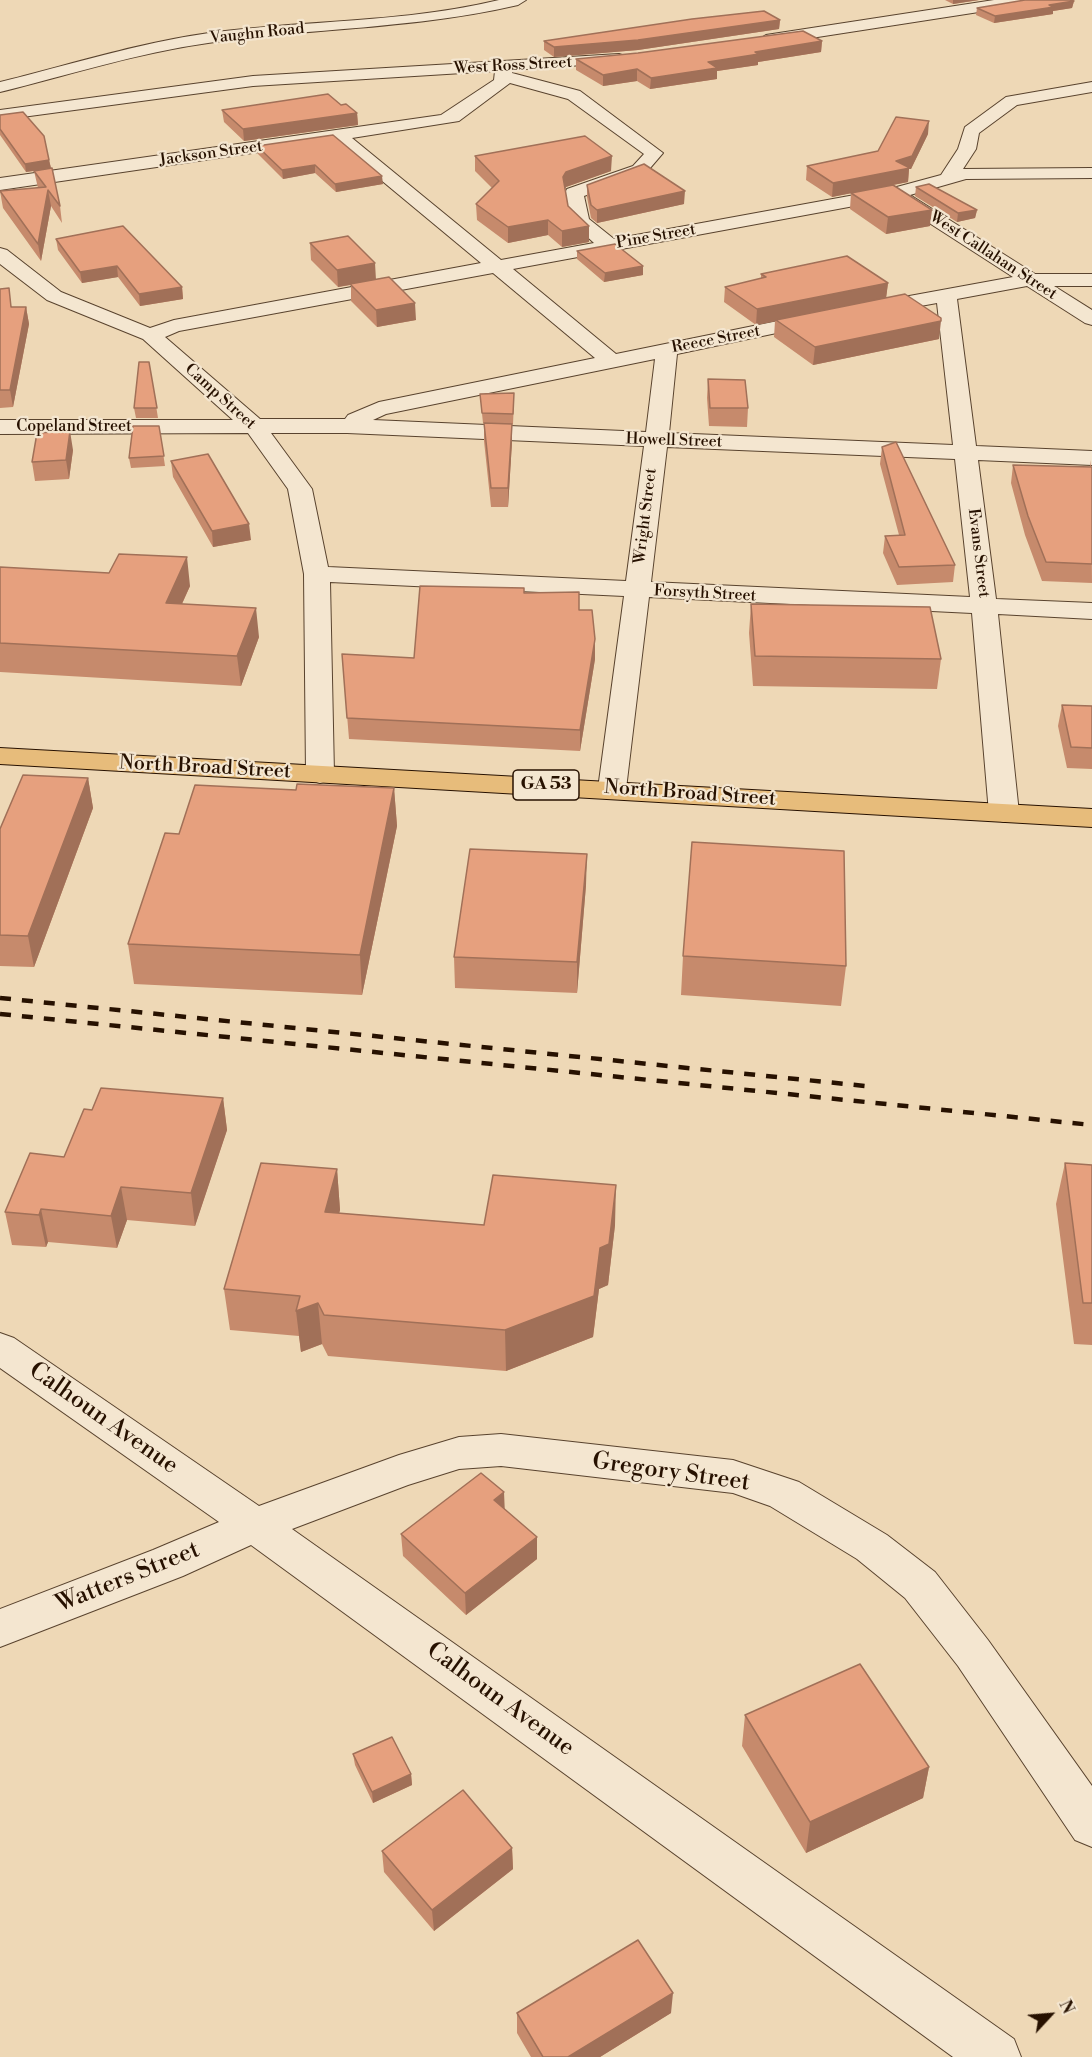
<!DOCTYPE html>
<html>
<head>
<meta charset="utf-8">
<style>
	body { margin:0 }
	#map { position:relative; width:1092px; height:2057px; overflow:hidden; background:#eed8b6; font-family:"Libre Bodoni",serif }
	canvas { display:block }
	.north { position:absolute; left:1020px; top:1985px; width:60px; height:60px; -webkit-text-stroke:4px #f4e6d0; paint-order:stroke; rotate:64deg; font-size:16px; font-weight:700; line-height:24px; text-align:center; color:#271100 }
	.north::after { content:''; display:block; margin:auto; width:21px; height:27px; background:#271100; clip-path:polygon(50% 0,100% 100%,50% 72%,0 100%) }
</style>
</head>
<body>
<div id="map">
<canvas width="1092" height="2057"></canvas>
<div class="north">N</div>
</div>
<script>
const g = document.querySelector('canvas').getContext('2d');
g.lineJoin = 'round';
function strokePath(path, color, width, dash) { g.strokeStyle = color; g.lineWidth = width; g.lineCap = dash ? 'butt' : 'round'; g.setLineDash(dash || []); g.stroke(path); }
function fill(path, color) { g.fillStyle = color; g.fill(path, 'evenodd'); }
function drawText(font, color, halo, rows, align = 'center') {
  g.font = font + ' "Libre Bodoni",serif'; g.lineWidth = 4.5; g.setLineDash([]); g.textBaseline = 'middle'; g.strokeStyle = halo; g.fillStyle = color; for (const [text, x, y, turn = 0] of rows) {
    g.save(); g.translate(x, y); g.rotate((+turn || 0) * Math.PI / 180); g.textAlign = isNaN(turn) ? turn : align; if (halo) g.strokeText(text, 0, 0); g.fillText(text, 0, 0); g.restore();
  }
}
const minor = new Path2D(`
	M499 0H526L518 5C415 29 311 28 208 43 137 53 69 75 0 92V82C69 65 138 43 209 33 305 20 404 23 499 0Z
	M994 0H1032L1024 5 766 45 758 40 766 35Z
	M619 54 625 56 627 59 625 62 512 70V73L580 91 663 153 645 174 584 196 589 219 614 239 893 188 941 175 958 149 965 127 1006 97 1092 82V92L1017 105 979 133 976 149 963 169 1092 168V178L966 179 910 195 1035 274H1092V286H1054L1092 310V325L1085 323 1027 286 957 299 976 446 1092 451V465L978 460 996 599 1092 603V619L998 614 1019 813 1014 819 1004 822 994 819 989 813 972 613 649 597 626 789 622 795 612 798 602 795 598 789 624 596 330 582 334 774 330 780 320 783 310 780 306 774 304 574 288 489 248 433 0 434V420H233L143 339 47 300 0 264V248L7 250 61 292 150 328 174 320 481 263 334 141 0 190V178L441 115 494 80 495 71 253 86 0 120V110L253 76ZM510 83 568 99 644 154 633 166 567 189 565 193 570 221 594 243 501 260 352 138 459 121ZM892 199 1013 277 871 303 864 305 861 309 864 313 871 315 937 303 953 445 669 433 677 354 824 323 827 319 824 315 817 313 616 354 513 269ZM493 273 595 358 379 402 348 415 345 419H260L165 337 179 331ZM655 359 646 432 373 420 386 414ZM271 433H347L644 446 626 581 328 567 312 489ZM667 447 955 459 970 597 651 582Z
	M0 1333 14 1338 259 1506 399 1455 459 1437 501 1434 733 1460 799 1482 887 1535 935 1572 988 1640 1092 1786V1847L1075 1840 958 1666 905 1598 857 1559 770 1506 733 1493 501 1466 459 1469 408 1485 292 1529 1014 2039 1021 2057H953L251 1545 183 1576 0 1647V1609L153 1550 219 1522 0 1368Z`);
const major = new Path2D(`
	M0 748 1092 809V827L0 764Z`);
strokePath(minor, '#59432e', 2);
strokePath(major, '#271100', 2);
fill(minor, '#f4e6d0');
fill(major, '#e7bc7b');
strokePath(new Path2D(`
	M0 998 865 1086
	M0 1014 1092 1125`), '#271100', 4.5, [11, 11]);
fill(new Path2D(`
	M945 0H979L953 4Z
	M1074 1 1072 8 1053 11V14L994 23 976 15 977 8Z
	M780 20 779 29 638 50 554 57 544 50V41Z
	M822 41 821 52 758 62V65L717 71V79L650 89 637 81 603 86 576 70V59Z
	M341 105 357 113 358 125 244 141 224 122 222 110Z
	M0 115 49 160 60 206 62 223 51 206 41 261 3 208 0 191 38 188 34 171 26 172 0 135Z
	M928 134 911 169H909L908 182 872 189 930 226 886 234 850 209 851 193 832 197 806 180 807 166 878 151Z
	M257 146 383 184 336 192 315 173 283 179 258 154Z
	M475 156 611 171 566 187 565 189 568 206 589 226V242L562 247 548 235 508 243 477 220 476 204 492 188 475 171Z
	M587 185 684 204 597 223 591 218 587 197Z
	M916 187 977 210 975 218 957 222 915 196Z
	M56 239 182 287 183 299 140 306 118 277 82 283 58 250Z
	M310 243 376 279 416 320 377 327 351 301V285L338 287 311 260Z
	M577 251 643 275 604 282 577 259Z
	M761 274 888 283 886 297 939 339 813 365 774 337 775 321 756 325 724 302 725 287 761 279Z
	M0 289 12 307H26L29 324 13 407 0 408Z
	M149 362 158 418H136L134 408Z
	M708 379 748 408 747 427 709 426 707 398Z
	M480 394 514 402 513 424H512V442L508 507H491L484 441V423H483Z
	M159 426 165 466 131 468 129 458Z
	M882 447 955 565 953 582 897 585 883 553 885 536 899 535 880 464Z
	M73 450 69 479 35 481 32 462Z
	M1091 460 1092 583 1042 581 1025 535 1011 483 1013 465 1090 467Z
	M171 461 251 540 213 547 173 477Z
	M0 567 190 586 182 604 259 637 241 686 0 672Z
	M524 593 579 610 595 639V659L580 751 349 739 342 654 414 658Z
	M751 604 941 659 937 689 753 686 749 633Z
	M1062 705 1092 706V769L1067 768 1058 726Z
	M88 778 93 808 34 967 0 966V829Z
	M394 788 397 826 362 995 134 984 128 944 179 834 296 790Z
	M586 885 577 993 455 988 454 957Z
	M683 956 846 966 841 1006 681 995Z
	M223 1098 227 1130 195 1226 127 1220 117 1248 48 1242 46 1247 12 1245 5 1212 64 1157 92 1110Z
	M1065 1163 1092 1165V1345L1074 1344 1056 1204Z
	M337 1169 340 1210 339 1213 484 1225H615L608 1285 599 1289 593 1337 506 1371 328 1356 322 1344 301 1352 299 1336 230 1330 224 1289Z
	M504 1492V1509L537 1559 466 1615 403 1556 401 1534Z
	M745 1715 929 1767 923 1798 806 1853 742 1746Z
	M353 1754 411 1774 412 1785 373 1803 355 1765Z
	M512 1848 513 1869 434 1931 384 1872 382 1851Z
	M517 2013H671L600 2057H531L517 2033Z`), '#c68a6c');
fill(new Path2D(`
	M953 0H979L953 4Z
	M1074 1 1072 8 1053 11V14L994 23 995 16 1049 5Z
	M780 20 779 29 638 50 554 57V47Z
	M822 41 821 52 758 62V65L717 71V79L650 89 651 78 708 62 755 52Z
	M637 69V81L603 86V75Z
	M357 113 358 125 244 141 243 129Z
	M929 121 928 134 911 169H909L908 182 832 197 833 183 896 161Z
	M612 156 611 171 566 187 563 192V177L566 172Z
	M49 160 51 168 26 172 25 164Z
	M315 165V173L283 179 282 170Z
	M382 176 383 184 336 192 335 184Z
	M48 190 51 206 41 261 38 244Z
	M685 191 684 204 597 223V210Z
	M932 210 930 226 886 234 888 217Z
	M977 210 975 218 957 222 958 213Z
	M548 220V235L508 243V227Z
	M589 226V242L562 247V231Z
	M375 263 376 280 338 287 337 270Z
	M117 266 118 277 82 283 80 272Z
	M643 266V275L604 282 605 273Z
	M888 283 886 299 756 325 757 309Z
	M182 287 183 299 140 306 139 294Z
	M415 303 416 320 377 327 376 310Z
	M26 307 29 324 13 407 10 390Z
	M941 321 939 339 813 365 815 347Z
	M512 424V442L508 507V488Z
	M70 431 73 450 69 479 66 460Z
	M249 524 251 540 213 547 212 531Z
	M187 557 190 586 169 632 166 603Z
	M256 608 259 637 241 686 237 656Z
	M595 639V659L580 751V730Z
	M88 778 93 808 34 967 28 936Z
	M394 788 397 826 362 995 360 955Z
	M587 854 586 885 577 993V962Z
	M223 1098 227 1130 195 1226 191 1193Z
	M337 1169 340 1210 329 1253 325 1212Z
	M616 1185 615 1225 608 1285 599 1289 593 1337 506 1371 505 1330 600 1248Z
	M121 1187 127 1220 117 1248 111 1216Z
	M41 1209 48 1242 46 1247 39 1215Z
	M318 1303 322 1344 301 1352 296 1311Z
	M504 1492 505 1515 494 1500Z
	M537 1537V1559L466 1615 465 1593Z
	M929 1767 923 1798 806 1853 810 1822Z
	M411 1774 412 1785 373 1803 372 1792Z
	M512 1848 513 1869 434 1931 432 1910Z
	M673 1993 671 2013 600 2057H568Z`), '#a17058');
const building = new Path2D(`
	M1025 0H1071L1074 1 1049 5 1054 7 995 16 977 8Z
	M764 11 780 20 638 40 554 47 544 41 692 19Z
	M803 31 822 41 755 52 759 54 708 62 717 68 651 78 637 69 603 75 576 59 638 53Z
	M328 94 341 105 346 104 357 113 243 129 222 110Z
	M23 112 44 136 49 160 25 164 0 129V115Z
	M896 117 929 121 912 156 896 161 910 168 833 183 807 166 878 151Z
	M333 135 382 176 335 184 315 165 282 170 257 146Z
	M585 136 612 156 566 172 563 177 568 206 589 226 562 231 548 220 508 227 476 204 499 181 475 156Z
	M644 164 685 191 597 210 591 205 587 185Z
	M52 168 60 206 48 190 38 244 0 191 46 187 34 171Z
	M929 184 977 210 958 213 916 187Z
	M893 185 932 210 888 217 851 193Z
	M123 226 182 287 139 294 117 266 80 272 56 239Z
	M348 236 375 263 337 270 310 243Z
	M615 244 643 266 605 273 577 251Z
	M847 256 888 283 757 309 725 287 766 277 761 274Z
	M389 277 415 303 376 310 350 284Z
	M9 288 11 307H26L10 390H0V289Z
	M905 294 941 318V321L815 347 776 320Z
	M139 362H149L157 408H134Z
	M708 379 745 380 748 408H710Z
	M514 393 513 414 482 413 480 394Z
	M484 423 512 424 508 488H491Z
	M133 426H159L164 456 129 458Z
	M70 431 66 460 32 462 37 433Z
	M896 442 955 565 899 567 885 536 905 535 882 447Z
	M208 454 249 524 212 531 171 461Z
	M1013 465 1092 467V564L1046 562 1028 516Z
	M119 554 187 557 166 603 256 608 237 656 0 643V567L109 573Z
	M420 586 524 588V593L579 592V610H592L595 639 580 730 347 718 342 654 414 658Z
	M751 604 930 607 941 659 755 656Z
	M1062 705 1092 706V748L1071 747Z
	M23 775 88 778 28 936 0 935V829Z
	M297 784 394 788 360 955 128 944 165 833 179 834 195 785 296 790Z
	M692 842 844 851 846 966 683 956Z
	M470 849 587 854 577 962 454 957Z
	M101 1088 223 1098 191 1193 121 1187 111 1216 41 1209 39 1215 5 1212 30 1153 64 1157 84 1109 92 1110Z
	M261 1163 337 1169 325 1212 484 1225 493 1175 616 1185 609 1244 600 1248 594 1296 505 1330 324 1315 318 1303 296 1311 300 1296 224 1289Z
	M1065 1163 1092 1165V1303H1083Z
	M481 1473 504 1492 494 1500 537 1537 465 1593 401 1534Z
	M860 1664 929 1767 810 1822 745 1715Z
	M392 1737 411 1774 372 1792 353 1754Z
	M463 1790 512 1848 432 1910 382 1851Z
	M638 1940 673 1993 568 2057H543L517 2013Z`);
fill(building, '#e6a07e');
strokePath(building, '#a17058', 1.5);
drawText('16px', '#271100', '#f4e6d0', [
	["Vaughn Road",257,34,-6],
	["West Ross Street",513,66,-3],
	["Jackson Street",211,154,-8],
	["Pine Street",656,237,-10],
	["West Callahan Street",993,256,33],
	["Reece Street",716,340,-11],
	["Camp Street",220,397,42],
	["Copeland Street",74,427],
	["Howell Street",674,441,2],
	["Wright Street",646,516,-83],
	["Evans Street",978,553,83],
	["Forsyth Street",705,594,3]
]);
for (const [x, y, w] of [
	[546,785,66]
]) { const box = new Path2D(); box.roundRect(x - w / 2, y - 15, w, 30, 4.5); g.fillStyle = '#f4e6d0'; g.fill(box); strokePath(box, '#271100', 1.5); }
drawText('bold 18px', '#271100', null, [
	["GA 53",546,785]
]);
drawText('20px', '#271100', '#f4e6d0', [
	["North Broad Street",205,768,3],
	["North Broad Street",690,794,4]
]);
drawText('24px', '#271100', '#f4e6d0', [
	["Calhoun Avenue",103,1419,35],
	["Gregory Street",671,1473,8],
	["Watters Street",128,1578,-22],
	["Calhoun Avenue",500,1700,36]
]);
</script>
</body>
</html>
